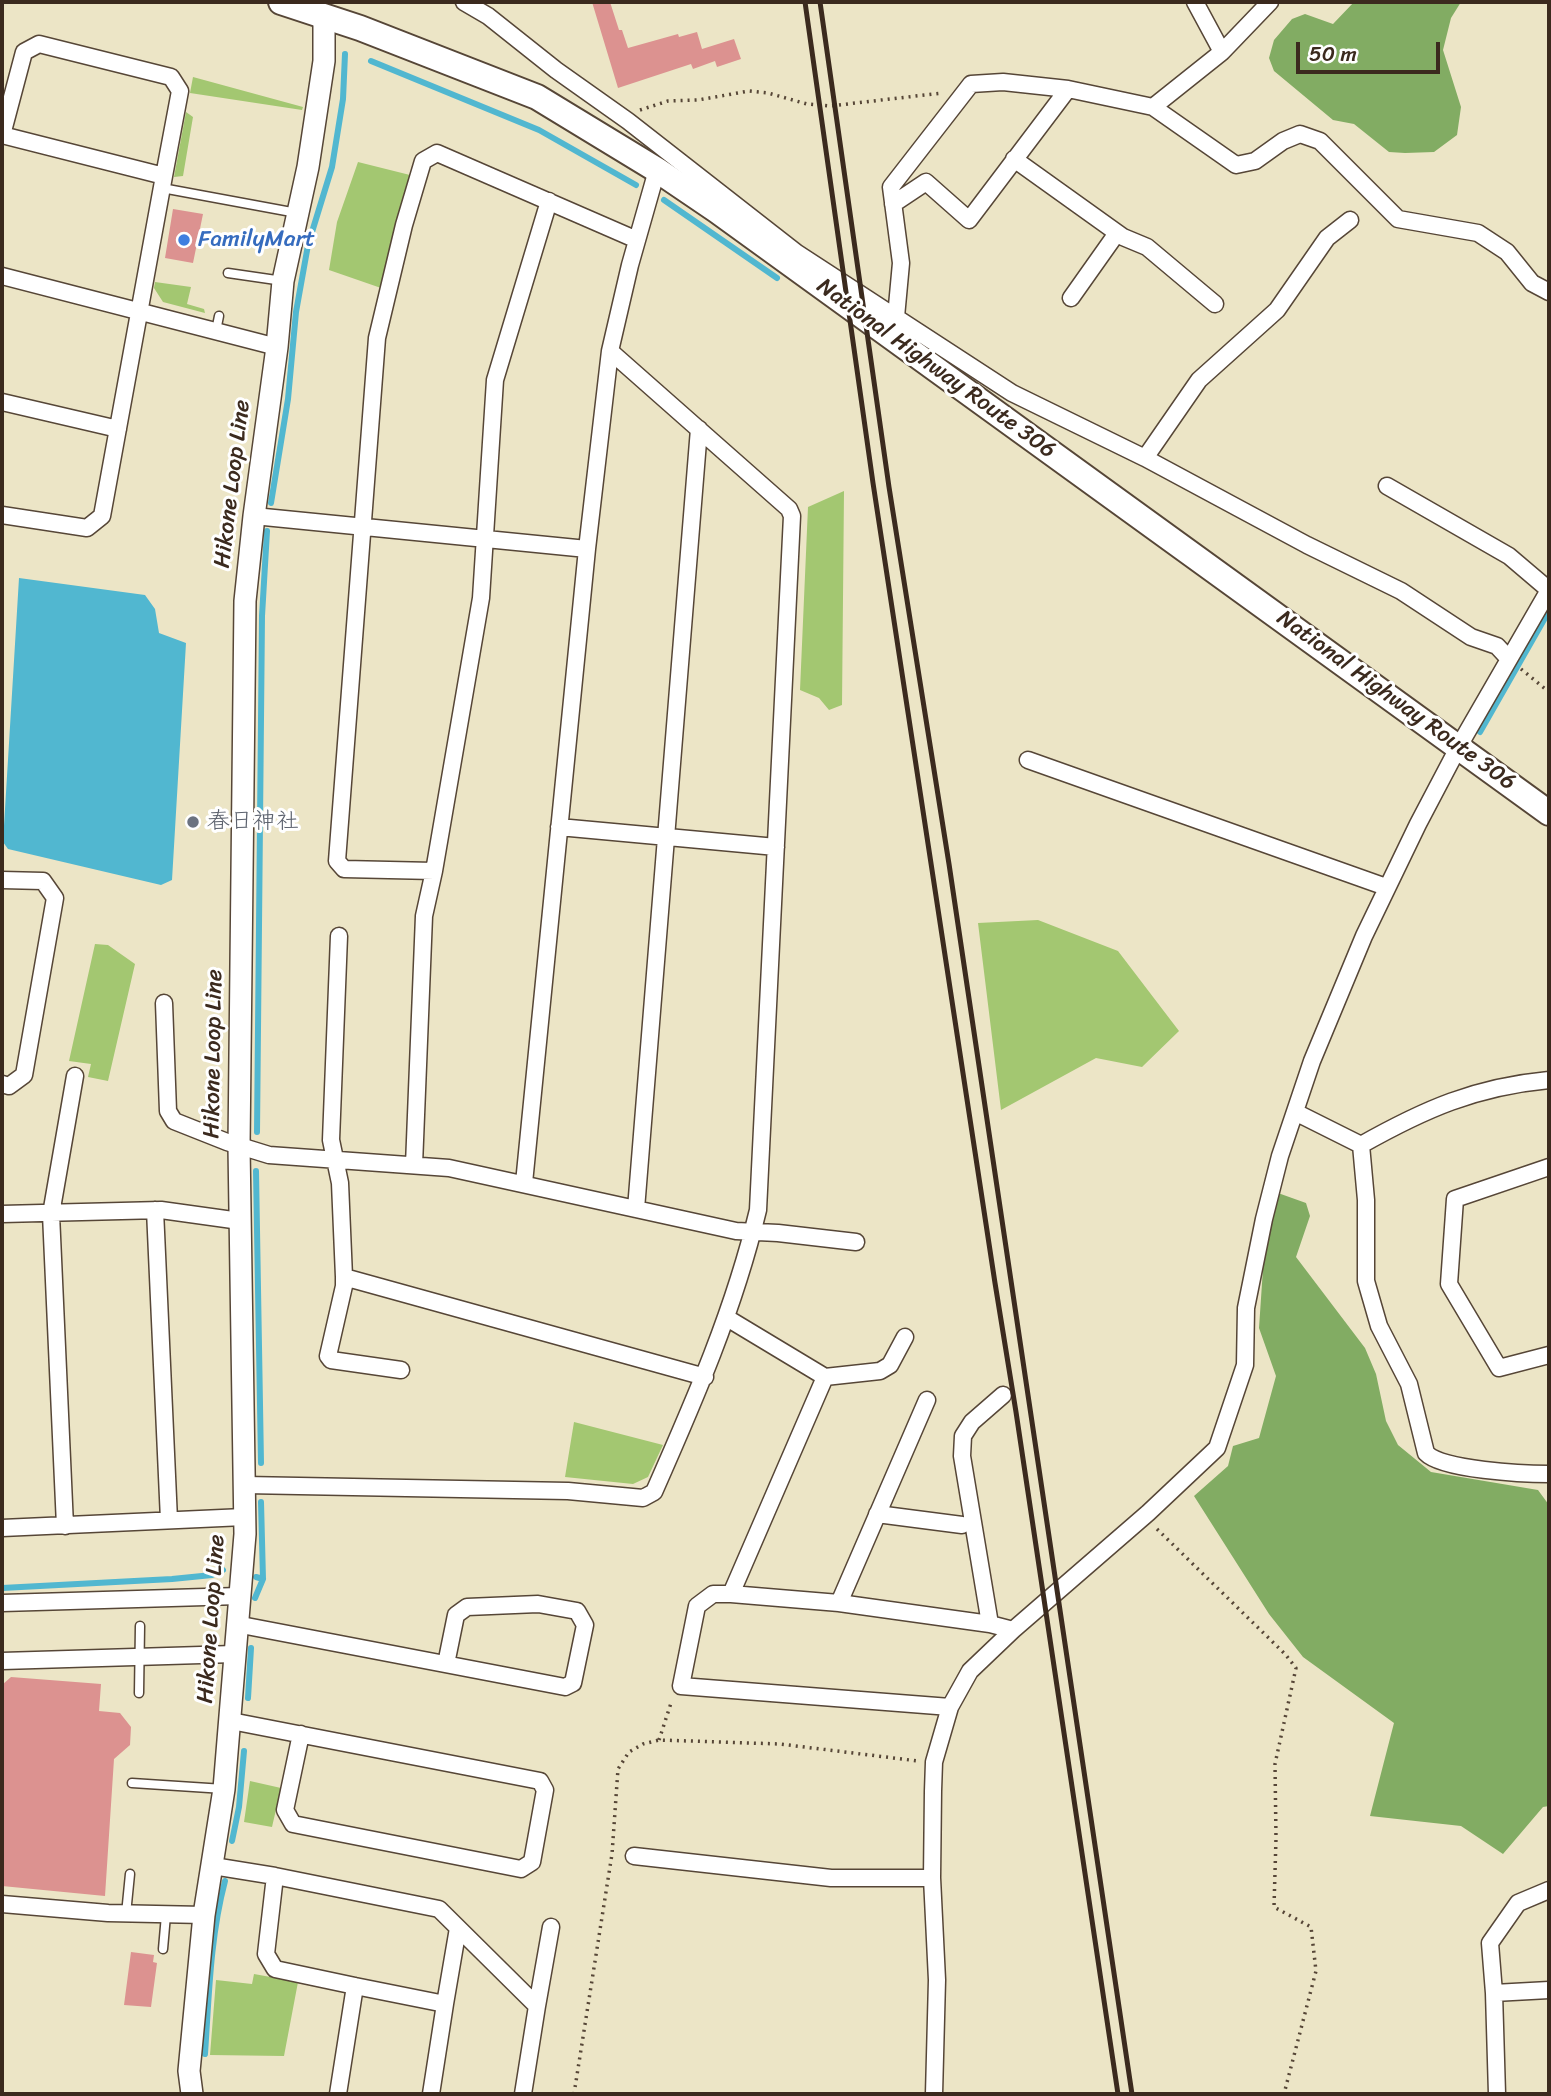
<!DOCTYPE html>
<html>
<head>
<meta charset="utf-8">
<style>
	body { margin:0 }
	#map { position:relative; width:1551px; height:2096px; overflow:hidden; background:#ece5c6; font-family:Sriracha,sans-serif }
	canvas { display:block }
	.frame { position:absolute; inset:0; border:4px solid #3b2a1e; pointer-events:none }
	.scale { position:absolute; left:1296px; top:42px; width:144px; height:32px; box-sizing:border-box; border:4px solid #3b2a1e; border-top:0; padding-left:9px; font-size:21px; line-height:24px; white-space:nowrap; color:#3b2a1e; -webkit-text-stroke:5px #fff; paint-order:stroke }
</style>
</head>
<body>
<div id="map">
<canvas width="1551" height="2096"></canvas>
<div class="frame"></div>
<div class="scale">50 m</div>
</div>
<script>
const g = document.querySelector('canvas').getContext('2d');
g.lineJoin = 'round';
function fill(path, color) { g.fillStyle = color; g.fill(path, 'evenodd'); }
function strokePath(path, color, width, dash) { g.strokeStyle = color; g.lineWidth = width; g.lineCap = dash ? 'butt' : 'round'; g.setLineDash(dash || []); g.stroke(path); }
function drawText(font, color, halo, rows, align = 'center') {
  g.font = font + ' Sriracha,"Klee One",sans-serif'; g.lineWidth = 6; g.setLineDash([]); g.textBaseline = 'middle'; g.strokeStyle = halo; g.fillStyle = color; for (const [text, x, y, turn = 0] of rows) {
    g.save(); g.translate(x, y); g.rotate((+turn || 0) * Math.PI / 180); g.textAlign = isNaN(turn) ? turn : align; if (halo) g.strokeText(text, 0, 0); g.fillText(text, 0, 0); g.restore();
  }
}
fill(new Path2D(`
	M193 77 303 107 302 110 190 93Z
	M186 112 193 117 183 176 174 177Z
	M358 162 410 175 381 288 329 270 337 222Z
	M155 282 191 287 187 304 204 309 205 313 163 302 154 288Z
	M844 491 842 705 829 710 819 698 800 690 808 507Z
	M1038 920 1118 951 1179 1031 1142 1067 1096 1058 1001 1110 978 923Z
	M95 944 108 945 135 964 108 1081 88 1077 91 1064 69 1061Z
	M574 1422 663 1445 648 1477 633 1484 565 1477Z
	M250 1781 281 1788 272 1827 244 1822Z
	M254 1974 298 1982 284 2056 210 2055 216 1980 252 1984Z`), '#a3c771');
fill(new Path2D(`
	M1354 2H1461L1451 18 1443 50 1461 107 1457 135 1434 152 1405 153 1389 152 1354 124 1333 120 1274 71 1269 58 1274 40 1292 19 1305 14 1333 24Z
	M1278 1193 1306 1203 1310 1216 1296 1257 1365 1348 1376 1374 1386 1421 1398 1445 1431 1472 1538 1490 1549 1505V1806L1543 1807 1503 1854 1461 1826 1370 1816 1394 1723 1303 1657 1269 1614 1194 1496 1228 1466 1233 1446 1259 1438 1276 1376 1259 1328 1264 1254Z`), '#82ac63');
fill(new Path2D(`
	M19 578 145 595 155 609 159 633 186 643 172 880 161 885 8 849 3 842Z`), '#51b7d0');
strokePath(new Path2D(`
	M371 61 539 130 636 185
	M664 200 777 278
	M271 503 288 399 296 312 308 245 332 167 343 99 345 54
	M1480 732 1549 611
	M257 1132 262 616 267 531
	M256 1171 261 1463
	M256 1577 263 1579 261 1502
	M2 1588 172 1579 212 1575 223 1570
	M255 1598 263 1579
	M248 1698 251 1648
	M232 1841 239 1807 244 1751
	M205 2054C209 1996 210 1938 225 1881`), '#51b7d0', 6);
fill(new Path2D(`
	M592 2H610L619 30H622L628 48 678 34 679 37 697 32 702 49 734 39 741 59 717 67 715 61 693 69 691 64 618 88Z
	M173 209 203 214 193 263 165 258Z
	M11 1677 101 1684 99 1711 120 1713 131 1727 130 1745 114 1759 105 1896 2 1886V1685Z
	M131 1952 154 1955 153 1962 157 1963 151 2007 124 2005Z`), '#dc9290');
const service = new Path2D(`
	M162 188 297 213
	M228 273 283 281
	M216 331 219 316
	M139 1693 140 1626
	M132 1783 224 1789
	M126 1914 130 1874
	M163 1949 166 1915`);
const minor = new Path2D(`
	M464 2 488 16 556 70 628 121 797 253 1012 393 1145 458 1307 545 1401 591 1471 637 1497 646 1509 659
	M1195 2 1222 52
	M1153 107 1222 52 1270 2
	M2 135 164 176 102 516 87 528 2 515
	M2 135 24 52 39 44 171 77 180 91 164 176
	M1014 159 1123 237 1147 247 1215 304
	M893 204 926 182 969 220 1068 89
	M2 276 277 347
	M1071 298 1117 233
	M896 317 901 263 891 187 971 84 1003 82 1068 89 1153 107 1236 165 1255 161 1283 141 1300 134 1320 141 1398 219 1478 233 1507 252 1532 283 1549 292
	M2 402 118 429
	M1145 458 1199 380 1277 310 1327 238 1350 220
	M1387 486 1509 556 1549 590
	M254 516 587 549
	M1028 760 1386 887
	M559 827 776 847
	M434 871 481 598 495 380 549 201
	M2 880 43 881 55 898 24 1075 9 1086 2 1084
	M339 936 331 1140 340 1183 344 1277 705 1377
	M164 1003 168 1111 174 1121 227 1142 269 1155 449 1168 736 1231 778 1233 856 1242
	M1295 1112 1361 1145
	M1361 1145 1366 1200V1281L1379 1326 1409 1384 1426 1453C1442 1470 1524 1474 1549 1474
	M1361 1145C1425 1109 1475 1087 1549 1080
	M414 1165 424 916 434 871 344 869 337 861 377 338 404 225 423 161 437 153 637 240
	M1549 1167 1455 1199 1449 1284 1499 1368 1549 1355
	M524 1183 587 549 610 351 630 265 657 170
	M636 1209 699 429
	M155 1210 169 1520
	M2 1214 161 1210 240 1221
	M344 1277V1286L328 1356 331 1360 401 1370
	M727 1318 825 1377 731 1594
	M825 1377 880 1371 890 1365 905 1337
	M245 1485 568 1491 643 1498 654 1492C695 1399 734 1310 758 1210L792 516 789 509 610 351
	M877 1514 962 1525
	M65 1526 51 1214 75 1076
	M2 1528 244 1517
	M2 1603 239 1596
	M839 1603 927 1400
	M236 1624 565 1687 573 1683 585 1625 577 1611 538 1604 467 1607 456 1615 446 1664
	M990 1624 962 1456 963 1436 972 1422 1003 1395
	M2 1661 234 1654
	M950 1707 681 1686 697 1606 713 1594H731L839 1603 990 1624 1013 1630
	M231 1721 540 1781 545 1790 532 1862 521 1869 293 1824 285 1810 301 1734
	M634 1856 831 1878H932
	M213 1866 275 1876 439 1909 537 2006 523 2094
	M275 1876 266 1954 275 1969 355 1986
	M1549 1890 1518 1903 1490 1943 1494 1993 1549 1990
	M2 1904 108 1913 204 1915
	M1494 1993 1497 2094
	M445 2004 458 1928
	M537 2006 551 1927
	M338 2094 355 1986 445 2004 431 2094
	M934 2094 937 1980 932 1878 933 1791 934 1762 950 1707 970 1671 1013 1630 1148 1513 1217 1448 1245 1365 1246 1308 1264 1219 1280 1156 1312 1061 1364 936 1418 824 1459 746 1549 590`);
const secondary = new Path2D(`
	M192 2094 189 2071 204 1915 224 1789 245 1534 239 1146 245 601 254 516 277 347 283 281 308 167 324 61V16`);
const trunk = new Path2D(`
	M281 2 360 28 537 97 657 170 716 210 1549 813`);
strokePath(service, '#564637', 11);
strokePath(minor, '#564637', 19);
strokePath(secondary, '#564637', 24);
strokePath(trunk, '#564637', 28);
strokePath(new Path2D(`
	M640 110 668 101 698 100 749 91 768 93 807 104 830 106 942 93
	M1521 669 1549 692
	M1157 1529 1285 1654 1296 1668 1275 1764 1276 1838 1274 1907 1311 1927 1316 1971 1284 2094
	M659 1740 672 1700
	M574 2094 612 1854 618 1769 629 1752 643 1744 659 1740 780 1744 918 1761`), '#564637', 3.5, [2, 5]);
strokePath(service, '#fff', 8);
strokePath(minor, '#fff', 16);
strokePath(secondary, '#fff', 21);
strokePath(trunk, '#fff', 24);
strokePath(new Path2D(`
	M805 2 873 483 995 1283 1016 1412 1118 2094
	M820 2 889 487 949 864 1132 2094`), '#3b2a1e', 5);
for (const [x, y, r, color] of [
	[184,240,7,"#3f7fe0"],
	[193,822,7,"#6b7280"]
]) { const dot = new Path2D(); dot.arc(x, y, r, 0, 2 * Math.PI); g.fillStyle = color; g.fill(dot); strokePath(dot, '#fff', 2.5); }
drawText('23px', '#366cbe', '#fff', [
	["FamilyMart",198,240]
], 'left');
drawText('23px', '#3b2a1e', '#fff', [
	["National Highway Route 306",936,369,36],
	["Hikone Loop Line",233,484,-83],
	["National Highway Route 306",1396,701,36],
	["Hikone Loop Line",214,1054,-89],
	["Hikone Loop Line",212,1619,-86]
]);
drawText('23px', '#5b616d', '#fff', [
	["春日神社",207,822]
], 'left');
</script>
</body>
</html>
